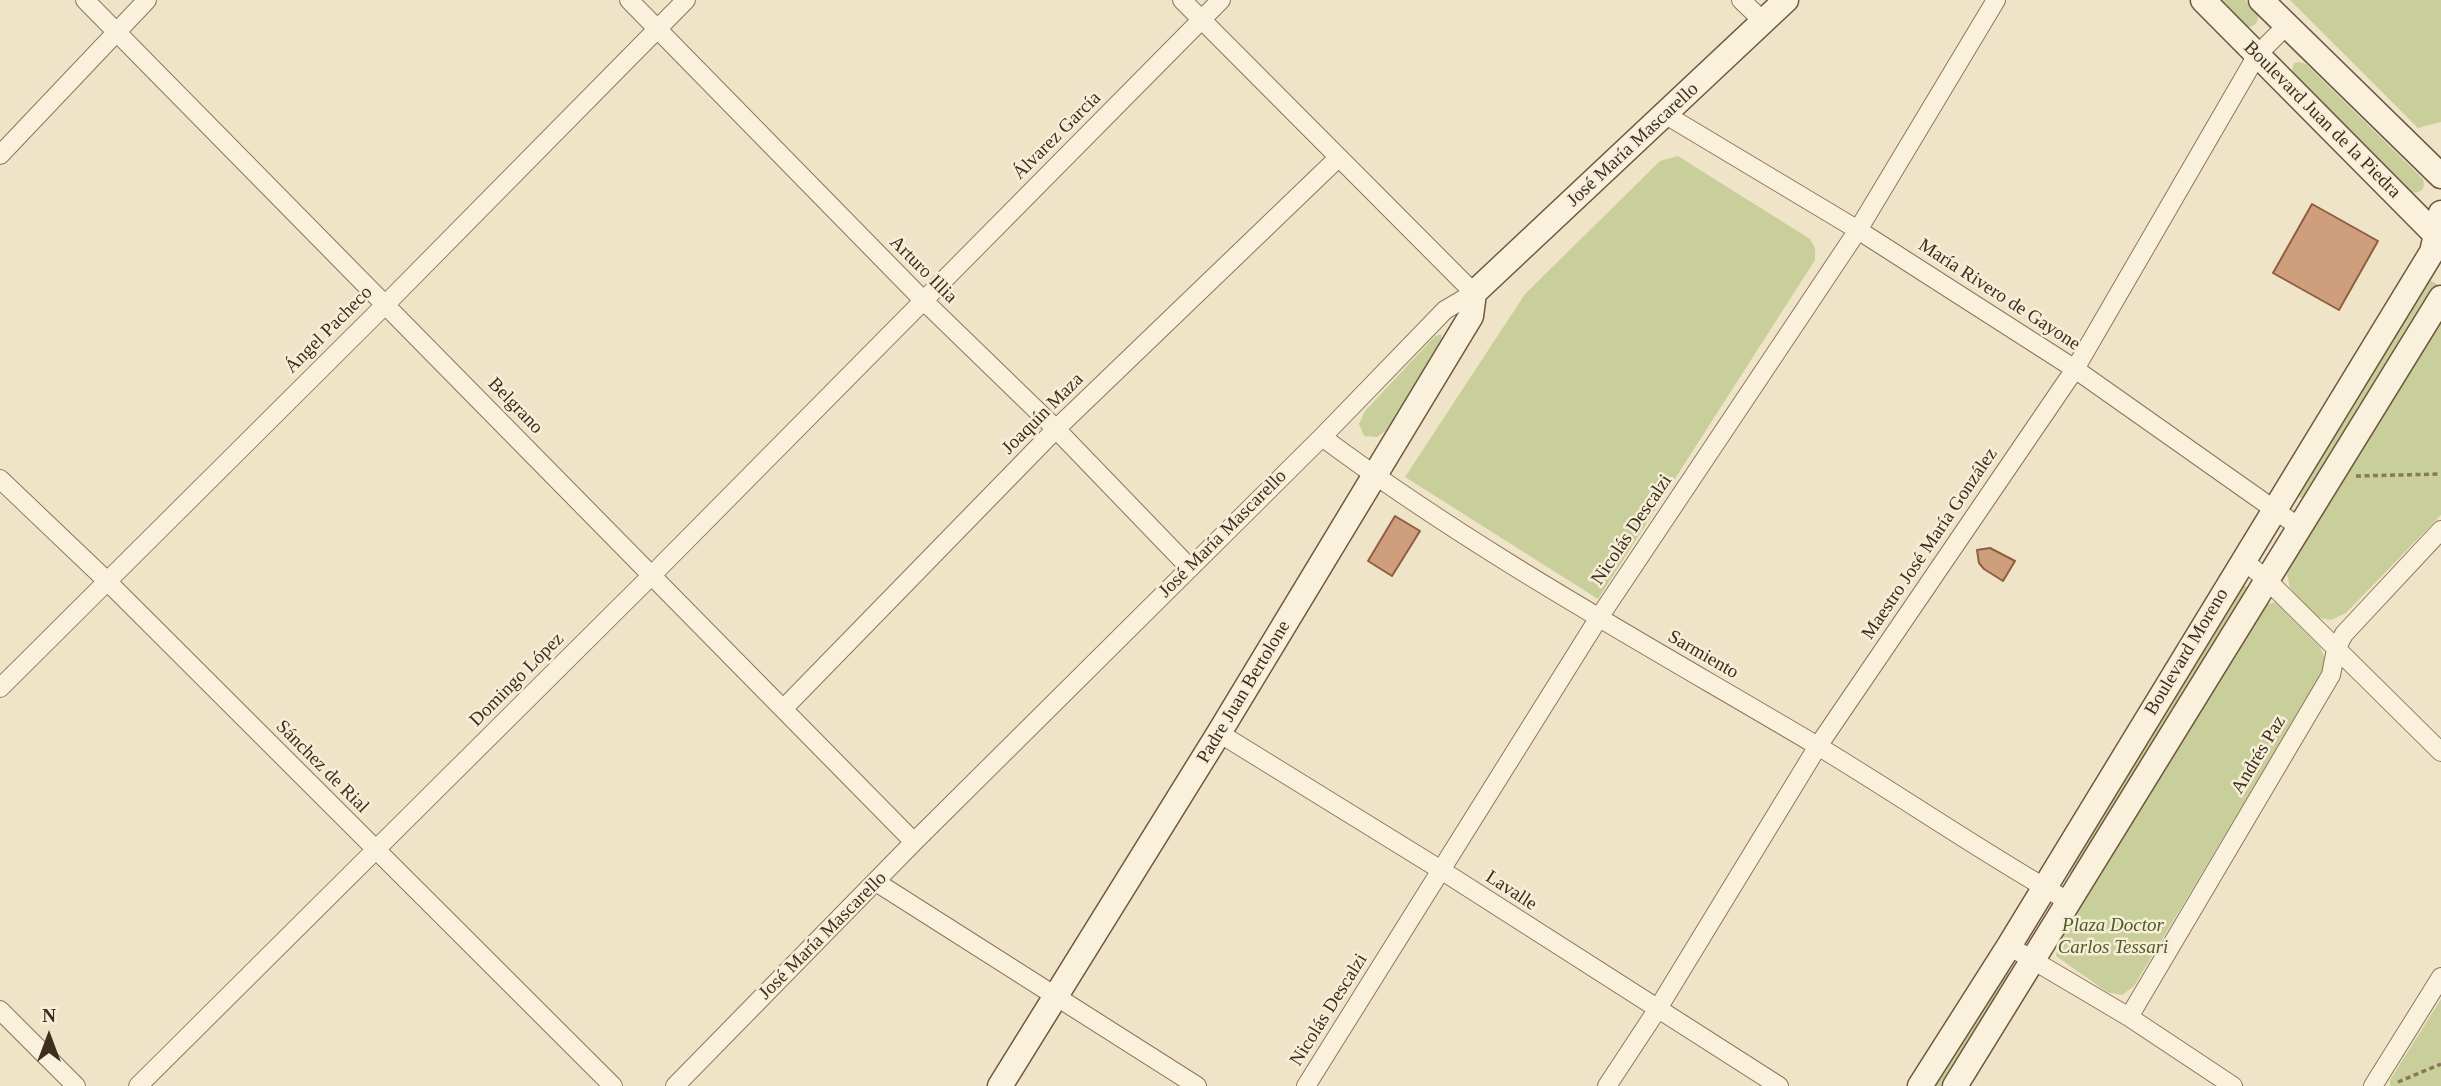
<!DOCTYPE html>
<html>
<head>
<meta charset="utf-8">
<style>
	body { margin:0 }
	#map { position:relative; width:2441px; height:1086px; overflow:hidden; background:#f0e4c8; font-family:Georgia,serif }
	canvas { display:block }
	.north { position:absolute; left:14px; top:1002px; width:70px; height:70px; -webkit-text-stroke:5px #f7eed8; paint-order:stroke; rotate:0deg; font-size:19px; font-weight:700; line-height:28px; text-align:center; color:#3d2e20 }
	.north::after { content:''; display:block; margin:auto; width:24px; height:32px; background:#3d2e20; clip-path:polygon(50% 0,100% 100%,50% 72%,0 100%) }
</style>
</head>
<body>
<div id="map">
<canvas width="2441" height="1086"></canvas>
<div class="north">N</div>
</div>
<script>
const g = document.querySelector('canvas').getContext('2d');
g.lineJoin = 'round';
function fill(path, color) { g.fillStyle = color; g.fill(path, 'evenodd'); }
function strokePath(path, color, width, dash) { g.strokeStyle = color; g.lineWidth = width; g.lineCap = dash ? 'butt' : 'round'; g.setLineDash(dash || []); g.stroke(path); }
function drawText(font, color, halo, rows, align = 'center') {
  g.font = font + ' Georgia,serif'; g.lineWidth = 5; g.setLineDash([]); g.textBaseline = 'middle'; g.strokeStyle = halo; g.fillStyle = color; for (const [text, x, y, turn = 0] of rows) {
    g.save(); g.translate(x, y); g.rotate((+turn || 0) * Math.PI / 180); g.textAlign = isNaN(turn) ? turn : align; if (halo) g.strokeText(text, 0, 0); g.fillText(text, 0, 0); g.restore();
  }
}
fill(new Path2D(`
	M2218 0H2245C2248 4 2255 9 2257 13 2261 21 2253 30 2244 26 2235 21 2226 8 2218 0Z
	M2290 0H2441V122L2418 128Z
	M2299 62 2306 64 2423 179C2426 189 2421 194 2411 192L2295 75 2292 70 2294 63Z
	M1678 156 1810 239 1815 248V260L1598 599 1405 477 1525 294 1660 161Z
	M2428 279 2438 285 2306 501 2296 495Z
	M2441 320V515L2346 613 2331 620 2315 617 2290 588 2287 574 2293 560Z
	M1441 334 1442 342 1390 428 1377 437 1364 436 1359 424 1365 411 1435 336Z
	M2241 583 2250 589 2075 875 2065 869Z
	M2275 602 2320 647 2325 658 2322 673 2134 986 2122 995 2107 992 2056 956 2058 943 2265 605Z
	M2005 971 2015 977 1946 1086H1933Z
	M2441 999V1086H2390V1080Z`), '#c9cf9b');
const building = new Path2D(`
	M2312 204 2378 241 2339 310 2273 273Z
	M1395 516 1420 531 1392 576 1368 561Z
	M1990 548 2015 561 2003 581 1984 569 1979 563 1977 550Z`);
fill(building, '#cf9f7d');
strokePath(building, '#8d5f41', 2);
const street = new Path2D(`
	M85 0 914 842
	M629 0 924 301 1056 429 1189 567
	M1741 0 1764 22
	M1666 115 1858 230 2075 369 2299 527
	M0 155 147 0
	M1322 437C1478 553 1649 646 1816 745 1901 796 1983 853 2068 901
	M0 479 107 581 613 1086
	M2243 560 2266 579 2441 752
	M0 688 386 304 686 0
	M784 708 1056 429 1338 158
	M1219 733 1441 870 1779 1086
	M876 882 1197 1086
	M2009 946 2129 1017 2233 1086
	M0 1010 76 1086
	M2129 1017 2331 675 2336 649 2344 634 2441 530
	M138 1086 651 576 1221 0
	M675 1086 914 842 1322 437 1445 310 1474 293 1182 0
	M1306 1086 1598 619 1858 230 1996 0
	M1607 1086 1657 1010 1818 746 2075 369 2257 55 2286 26
	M2373 1086 2441 977`);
const secondary = new Path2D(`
	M2203 0 2441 240
	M2261 0 2441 176
	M1000 1086 1219 733 1471 316 1474 293 1786 0
	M1920 1086 2009 946 2432 252 2441 213
	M1955 1086 2441 298`);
strokePath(street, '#8d765c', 20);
strokePath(secondary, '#6f573f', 27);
strokePath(new Path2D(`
	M2356 476 2441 474
	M2398 1082 2441 1064`), '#8d765c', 3.5, [5, 3.5]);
strokePath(street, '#faf1dc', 18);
strokePath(secondary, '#faf1dc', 24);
drawText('19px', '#3d2e20', '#f7eed8', [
	["Boulevard Juan de la Piedra",2322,120,45],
	["Álvarez García",1057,136,-45],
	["José María Mascarello",1633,145,-43],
	["Arturo Illia",923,270,45],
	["María Rivero de Gayone",1999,295,33],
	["Ángel Pacheco",329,330,-45],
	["Belgrano",515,406,46],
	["Joaquín Maza",1043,414,-45],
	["Nicolás Descalzi",1632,530,-56],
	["José María Mascarello",1223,534,-45],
	["Maestro José María González",1930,544,-56],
	["Boulevard Moreno",2187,652,-59],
	["Sarmiento",1703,655,30],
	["Domingo López",517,680,-45],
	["Padre Juan Bertolone",1244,692,-59],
	["Andrés Paz",2259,755,-59],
	["Sánchez de Rial",322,767,45],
	["Lavalle",1511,891,33],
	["José María Mascarello",823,936,-45],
	["Nicolás Descalzi",1329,1010,-58]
]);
drawText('italic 19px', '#4d5a26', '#f7eed8', [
	["Plaza Doctor",2113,926],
	["Carlos Tessari",2113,948]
]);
</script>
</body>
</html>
